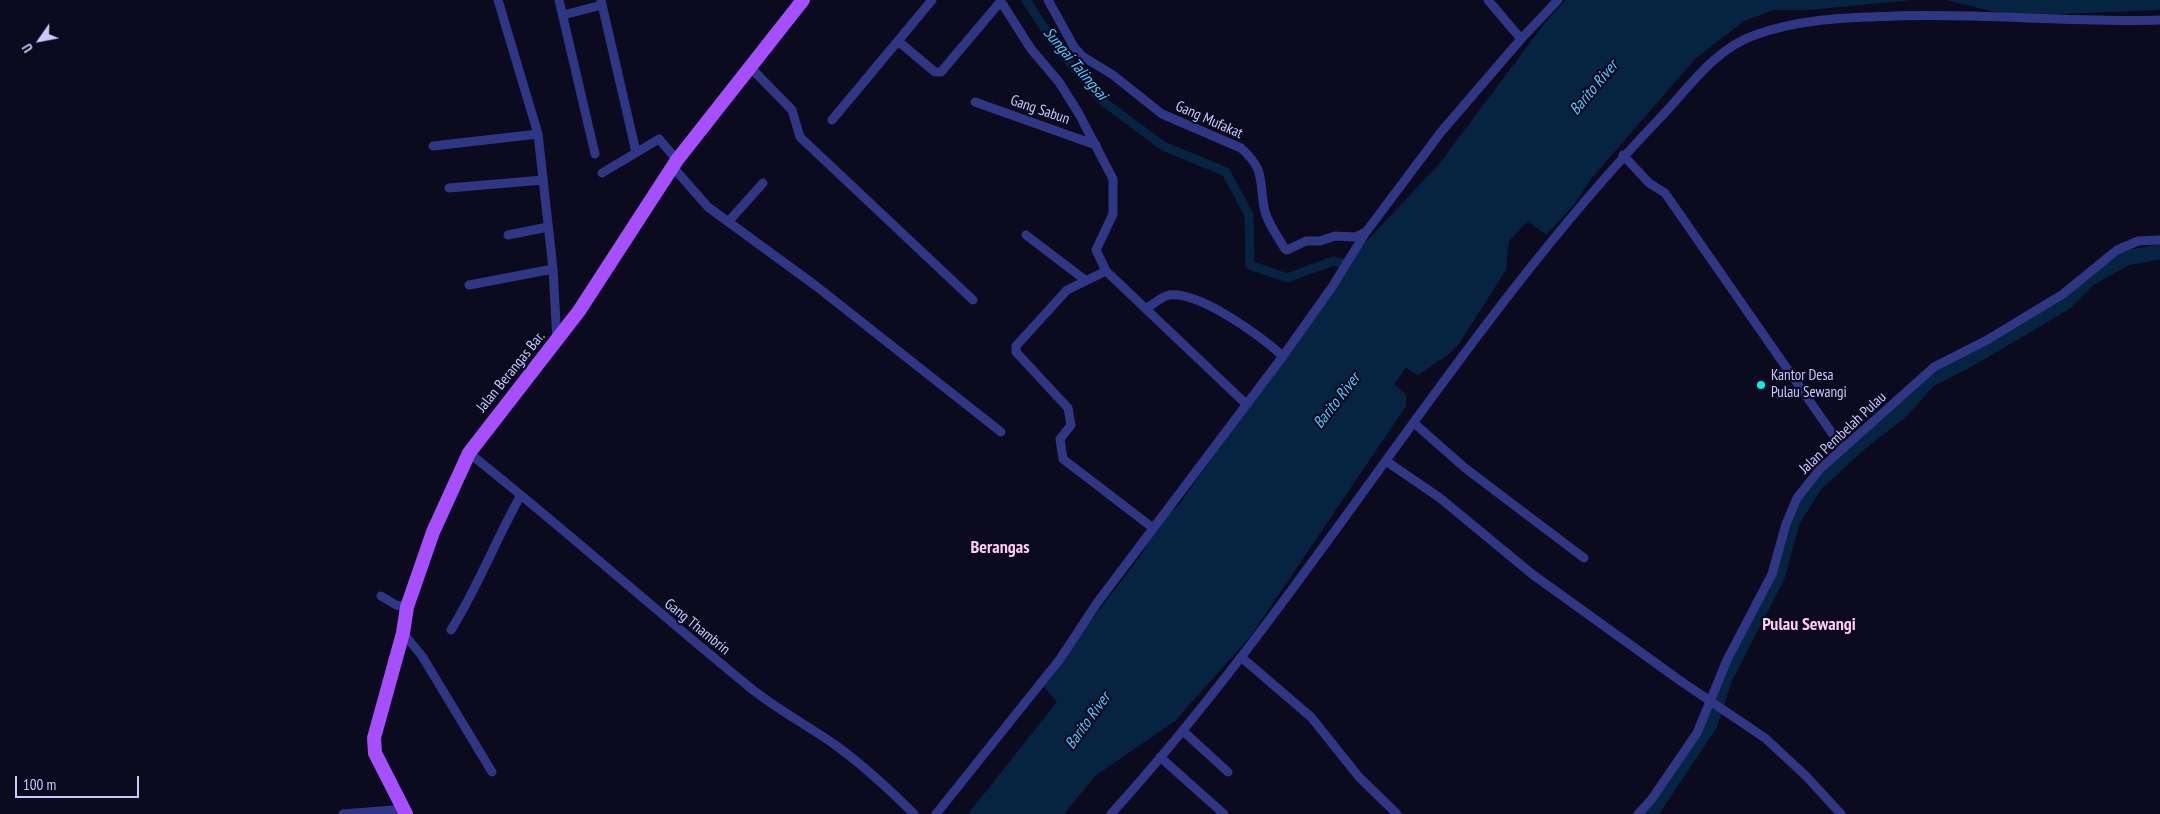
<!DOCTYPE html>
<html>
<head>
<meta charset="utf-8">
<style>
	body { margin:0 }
	#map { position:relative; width:2160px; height:814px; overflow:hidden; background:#0b0a1f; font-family:"PT Sans Narrow",sans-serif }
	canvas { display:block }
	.north { position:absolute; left:15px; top:15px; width:50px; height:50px; -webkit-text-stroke:4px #0b0a1f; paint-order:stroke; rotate:237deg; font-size:14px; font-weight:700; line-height:20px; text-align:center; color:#c8c9ff }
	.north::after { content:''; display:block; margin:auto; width:18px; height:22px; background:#c8c9ff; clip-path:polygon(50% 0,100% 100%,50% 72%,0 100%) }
	.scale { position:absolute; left:15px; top:776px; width:124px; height:22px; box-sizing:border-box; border:2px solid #c8c9ff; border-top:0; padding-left:6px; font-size:15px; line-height:18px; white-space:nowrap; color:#c8c9ff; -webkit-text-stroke:4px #0b0a1f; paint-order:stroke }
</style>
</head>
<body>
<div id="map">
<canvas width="2160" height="814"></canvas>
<div class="north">U</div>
<div class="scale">100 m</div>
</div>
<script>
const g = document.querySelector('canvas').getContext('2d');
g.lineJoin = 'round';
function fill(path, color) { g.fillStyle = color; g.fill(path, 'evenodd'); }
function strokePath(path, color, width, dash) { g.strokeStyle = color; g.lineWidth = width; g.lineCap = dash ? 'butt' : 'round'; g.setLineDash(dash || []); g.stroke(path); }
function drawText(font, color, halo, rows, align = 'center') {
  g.font = font + ' "PT Sans Narrow",sans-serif'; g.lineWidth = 4.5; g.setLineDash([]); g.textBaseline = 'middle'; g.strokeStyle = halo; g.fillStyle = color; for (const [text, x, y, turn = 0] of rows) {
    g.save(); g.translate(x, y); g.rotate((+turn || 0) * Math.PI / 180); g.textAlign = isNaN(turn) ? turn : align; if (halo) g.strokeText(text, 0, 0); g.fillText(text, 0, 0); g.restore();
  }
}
fill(new Path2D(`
	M1566 0H1912L1808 10H1774L1744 21 1695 59 1591 179 1573 206 1546 235 1528 221 1509 241 1506 270 1459 344 1449 354 1418 375 1406 368 1394 384 1406 394V406L1250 637 1175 721 1095 776 1064 814H968L1057 702 1042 685 1138 559 1165 517 1178 506 1363 245 1439 164 1547 20Z
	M1946 0H2160V10L2012 16Z`), '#062442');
strokePath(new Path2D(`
	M1026 0 1056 46 1100 99 1163 146 1226 172 1249 215 1250 265 1287 278 1333 261 1354 266`), '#062442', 9);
strokePath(new Path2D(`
	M1650 814 1710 724 1725 678 1777 577 1793 520 1815 485 1859 444 1902 410 1929 380 1968 360 2065 303 2089 279 2126 258 2160 252`), '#062442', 15);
strokePath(new Path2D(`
	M498 0 538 134 553 269 557 341
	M559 0 595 154
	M601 0 636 152
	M1000 0 1031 49 1059 82 1079 114 1113 179V214L1096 250 1106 271 1246 404
	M1048 0 1074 47 1082 56 1113 75 1162 114 1241 148C1265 170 1259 178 1264 207 1266 221 1278 237 1285 249L1287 250 1306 241H1320L1335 236 1355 237 1366 232
	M1488 0 1521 39
	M563 15 602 5
	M898 41 935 72H941L1001 1
	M750 67 792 110 800 137 973 300
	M975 102 1096 145
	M832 120 932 0
	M433 146 538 134
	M1623 155 1649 183 1665 193 1843 449
	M672 166 708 207 816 286 1001 432
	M602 173 659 139 677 160
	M449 188 543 180
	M728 222 763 183
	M508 235 548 227
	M1026 235 1085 280
	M1106 271 1067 290 1016 346V352L1068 408 1071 425 1060 439 1063 459 1153 528
	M469 285 553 269
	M1146 309C1153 304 1161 297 1169 295 1200 291 1260 336 1283 356
	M1414 423 1465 468 1584 558
	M469 453C566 530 657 612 753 690 780 711 810 727 838 747 865 767 890 790 914 814
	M1386 461 1440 498 1532 574 1682 682 1765 738 1806 776 1841 814
	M381 596 396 605 407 607
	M451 630C478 587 496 539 521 495
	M403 633 422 656 492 772
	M1241 657 1311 717 1359 777 1397 814
	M1183 731 1228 772
	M1160 757 1224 814
	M343 814 405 809
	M936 814 1060 659 1097 603 1283 356 1332 287 1366 232 1441 132 1521 39 1558 0
	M1111 814C1310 595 1455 332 1659 119 1688 89 1714 49 1755 35 1801 18 1848 18 1896 16 1984 13 2071 23 2160 20
	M1638 814 1651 800 1697 733 1727 660 1772 574 1786 524 1797 498 1820 469 1934 367 1987 340 2063 294 2117 250 2138 241 2160 240`), '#2f3784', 9);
strokePath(new Path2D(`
	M406 814 375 753 374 738 403 633 407 607 433 532 469 453 579 311 677 160 803 0`), '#a64fff', 14);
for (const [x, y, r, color] of [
	[1761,385,5,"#00f3eb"]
]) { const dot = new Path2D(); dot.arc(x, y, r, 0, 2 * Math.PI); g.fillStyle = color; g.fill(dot); strokePath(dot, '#0b0a1f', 2); }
drawText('15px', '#c8c9ff', '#0b0a1f', [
	["Gang Sabun",1040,110,19],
	["Gang Mufakat",1209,120,24],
	["Jalan Berangas Bar.",511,372,-51],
	["Jalan Pembelah Pulau",1843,433,-43],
	["Gang Thambrin",697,627,39]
]);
drawText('15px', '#c8c9ff', '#0b0a1f', [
	["Kantor Desa",1771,376],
	["Pulau Sewangi",1771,393]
], 'left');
drawText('italic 16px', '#56c7ff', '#0b0a1f', [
	["Sungai Talingsai",1075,64,50],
	["Barito River",1594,88,-50],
	["Barito River",1337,401,-52],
	["Barito River",1088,721,-54]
]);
drawText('bold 18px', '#ffcaf3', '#0b0a1f', [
	["Berangas",1000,548],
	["Pulau Sewangi",1809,625]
]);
</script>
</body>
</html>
